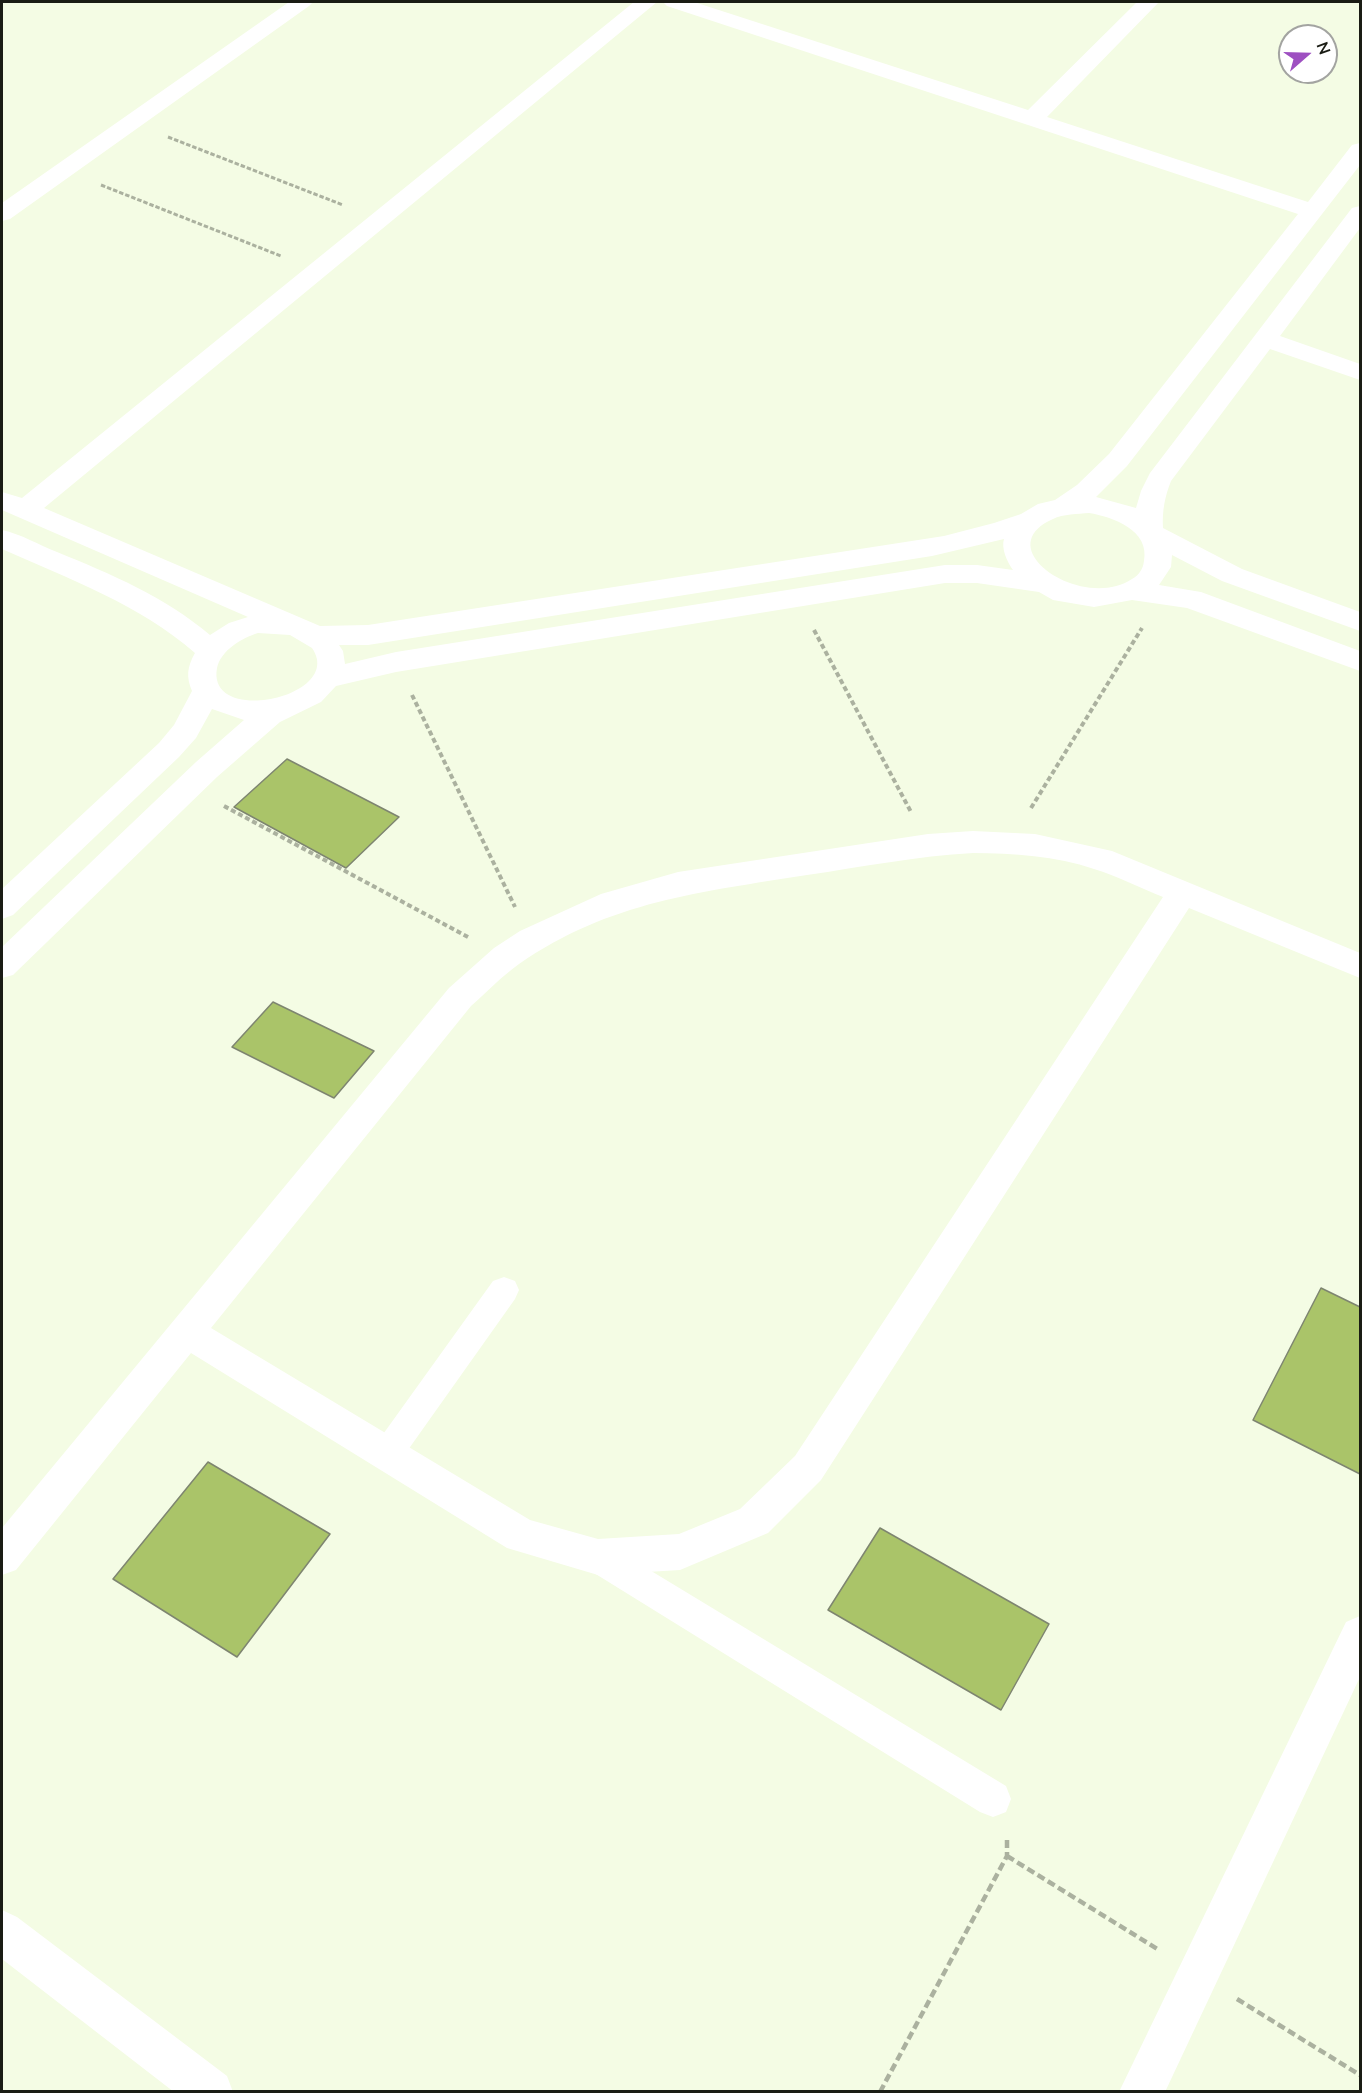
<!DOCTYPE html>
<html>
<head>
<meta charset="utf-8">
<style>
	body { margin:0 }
	#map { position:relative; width:1362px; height:2093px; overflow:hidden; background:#f4fce4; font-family:"Nunito Sans",sans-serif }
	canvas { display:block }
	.frame { position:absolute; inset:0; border:3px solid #1a1c14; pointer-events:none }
	.north { position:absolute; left:1278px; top:24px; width:60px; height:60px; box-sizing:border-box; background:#fff; border:2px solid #a3a4a1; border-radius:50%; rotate:70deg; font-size:16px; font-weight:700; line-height:24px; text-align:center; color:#1a1c14 }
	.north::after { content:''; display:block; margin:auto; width:21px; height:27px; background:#9e50c1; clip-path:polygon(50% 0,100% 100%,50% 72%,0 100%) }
</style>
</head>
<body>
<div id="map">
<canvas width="1362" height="2093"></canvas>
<div class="frame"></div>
<div class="north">N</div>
</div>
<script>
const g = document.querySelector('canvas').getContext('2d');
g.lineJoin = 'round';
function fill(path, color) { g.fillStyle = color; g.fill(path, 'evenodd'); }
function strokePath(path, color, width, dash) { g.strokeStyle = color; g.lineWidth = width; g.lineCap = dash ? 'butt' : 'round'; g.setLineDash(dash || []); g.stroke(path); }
const building = new Path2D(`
	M287 759 399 817 346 868 234 807Z
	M273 1002 374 1051 334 1098 232 1047Z
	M1321 1288 1360 1307V1474L1253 1420Z
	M208 1462 330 1534 237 1657 113 1579Z
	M880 1528 1049 1624 1001 1710 828 1610Z`);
fill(building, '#aac469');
strokePath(building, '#7e8570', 1.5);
strokePath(new Path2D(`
	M168 137 343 205
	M101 185 281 256`), '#abb19f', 3, [4.5, 2]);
strokePath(new Path2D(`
	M814 630 911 812
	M412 695 515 907
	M224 806 468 937
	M1031 808 1142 628`), '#abb19f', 4, [5, 3]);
strokePath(new Path2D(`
	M1007 1856 1159 1950
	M1237 1999 1360 2075
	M880 2092 1007 1856V1838`), '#abb19f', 4.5, [8, 4]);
fill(new Path2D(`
	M504 1277 515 1281 519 1290 515 1299 398 1464 387 1469 376 1464 371 1454 376 1444 493 1281Z
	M598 1542 610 1546 1006 1786 1011 1799 1006 1812 993 1817 980 1812 586 1568 581 1557 586 1546Z`), '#fff');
fill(new Path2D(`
	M289 2H313L309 6 10 219 2 221V203Z
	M634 2H657L44 508 320 626 368 625 944 536 994 523 1021 514 1038 504 1055 500 1077 485 1109 454 1298 214 667 6 663 2H694L1028 110 1137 2H1159L1047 117 1308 202 1352 145 1360 143V165L1127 466 1096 497 1136 508 1141 491 1150 473 1352 208 1360 206V228L1280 336 1360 364V380L1270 349 1171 481C1165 496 1162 511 1163 528L1242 569 1360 612V631L1222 581 1172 555 1171 567 1159 585 1201 592 1360 651V671L1187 608 1132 600 1094 607 1053 600 1039 592 977 583H945L396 672 336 686 321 702 280 722 217 777 13 975 2 978V947L196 762 244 720 212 709 196 738 179 757 13 915 2 919V889L159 743 174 725 192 691C186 677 187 667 195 653 139 604 69 579 2 549V530C21 534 39 545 57 552 111 574 165 597 210 635L229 623 248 617 2 510V492L22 498ZM1089 513C1113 517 1150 530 1144 561 1143 569 1139 575 1132 579 1082 612 987 548 1053 519 1063 514 1078 514 1089 513ZM1004 539C1001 548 1007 562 1013 570L977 565H945L396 652 345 664 343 651 339 645H368L932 556ZM258 633 290 635 312 648C346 697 206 727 217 668 221 650 242 638 258 633Z
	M973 831 1035 834 1112 851 1360 953V978L1189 908 821 1480 768 1533 680 1570 598 1575 507 1548 191 1353 16 1570 2 1575V1528L449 988 494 948 520 931 601 894 678 872 928 834ZM973 853C1013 853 1056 856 1094 869 1117 876 1140 888 1163 897L795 1456 740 1509 679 1534 598 1539 530 1520 211 1328 471 1006C487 992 502 976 519 964 610 901 701 892 807 875 862 867 917 856 973 853Z
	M1360 1616V1677L1165 2092H1119L1346 1622Z
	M2 1910 17 1917 227 2076 233 2092H174L2 1959Z`), '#fff');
</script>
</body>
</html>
